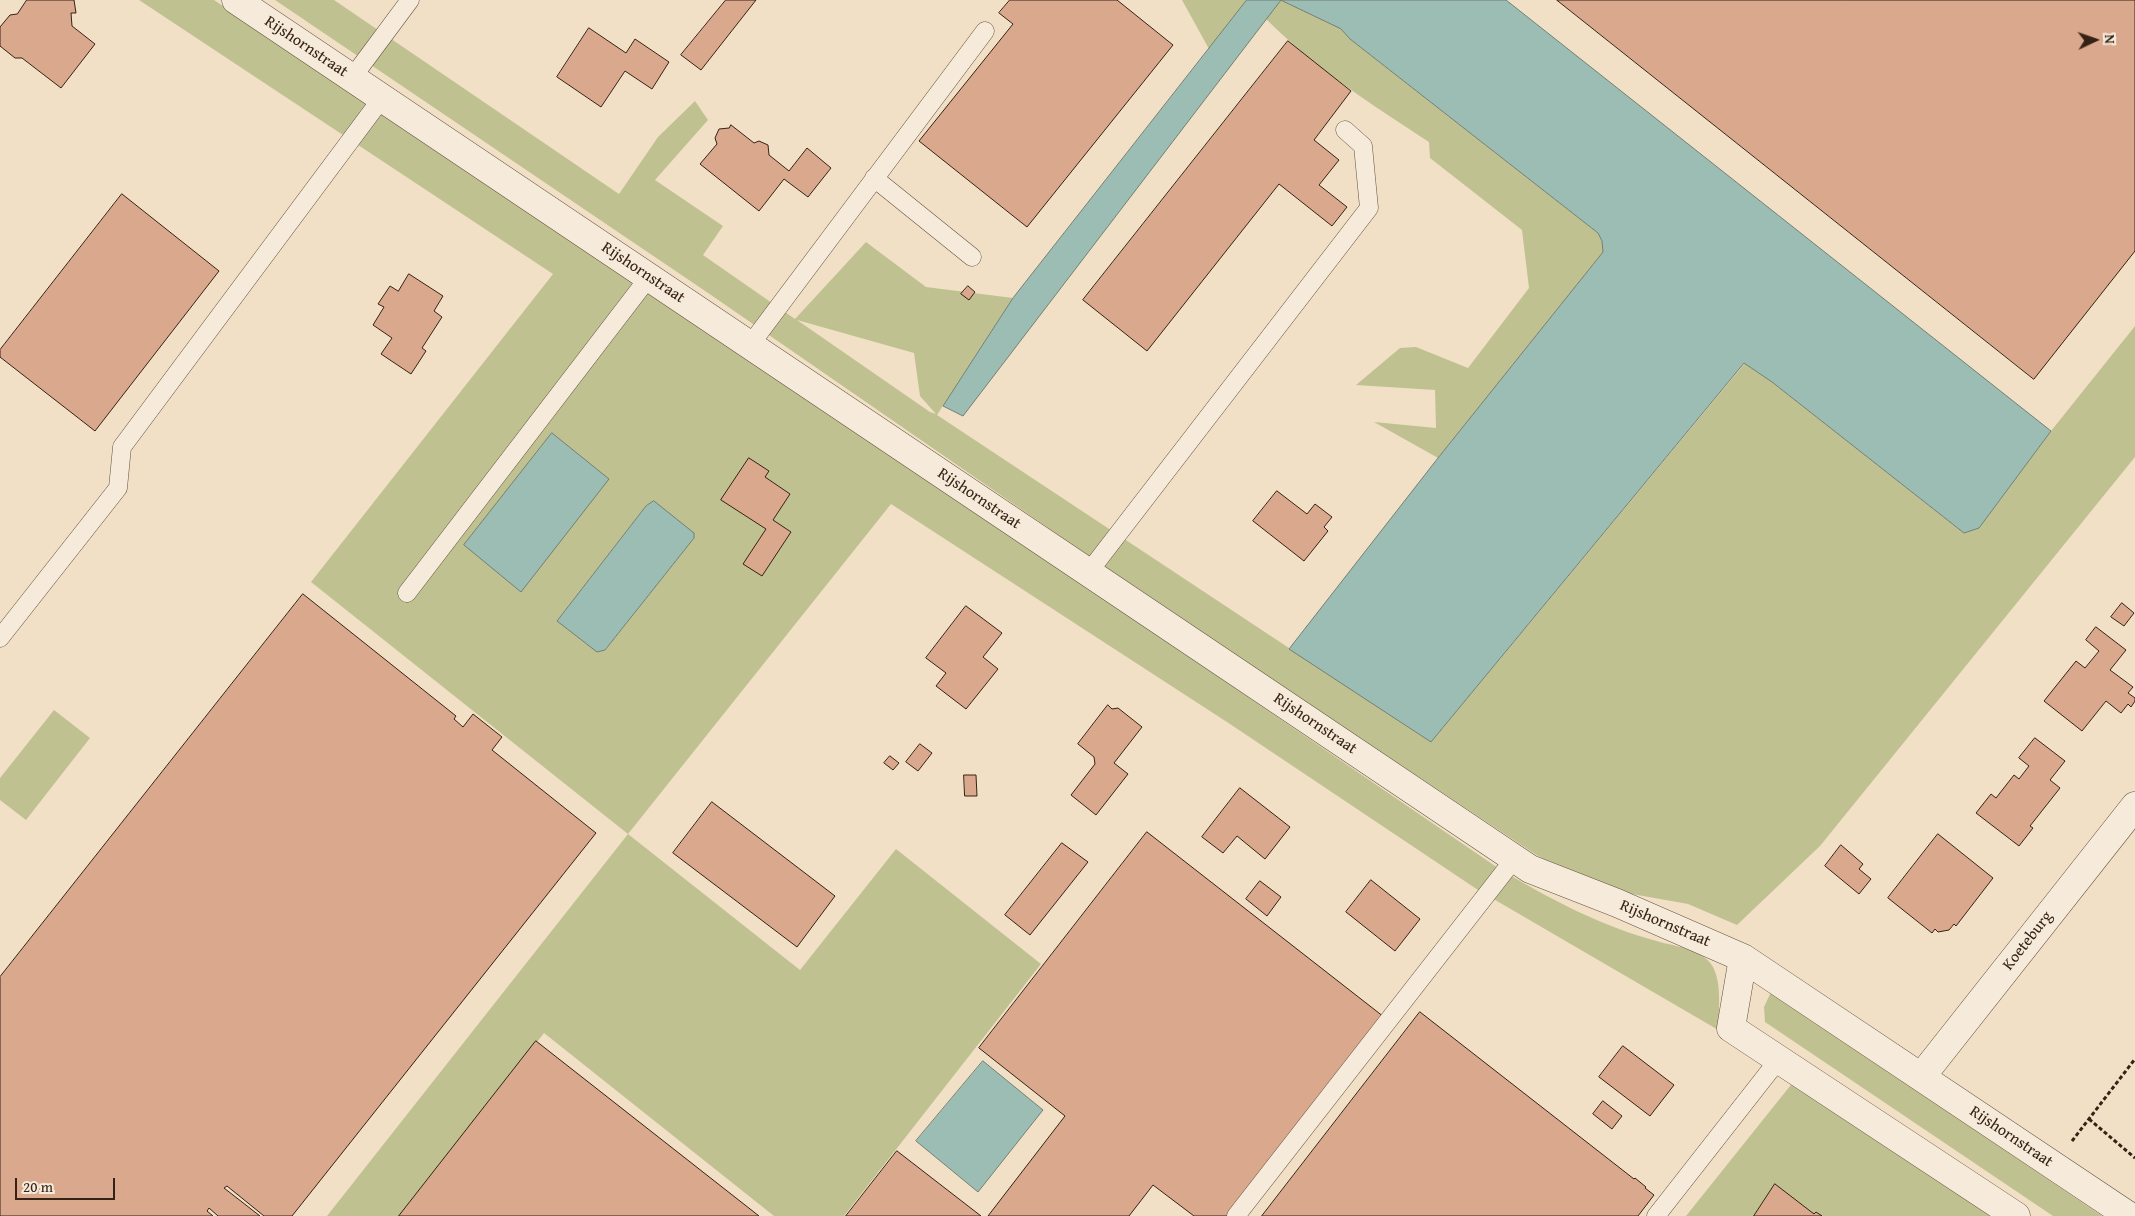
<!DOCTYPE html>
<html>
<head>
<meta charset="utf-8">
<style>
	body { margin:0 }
	#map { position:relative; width:2135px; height:1216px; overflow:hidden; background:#f1e0c6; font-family:"Gentium Book Plus",serif }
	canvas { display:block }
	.north { position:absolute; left:2070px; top:15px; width:50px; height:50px; -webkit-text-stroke:4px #f6ebda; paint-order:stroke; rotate:87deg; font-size:14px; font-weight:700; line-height:20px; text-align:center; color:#362215 }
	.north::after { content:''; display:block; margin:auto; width:18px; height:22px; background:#362215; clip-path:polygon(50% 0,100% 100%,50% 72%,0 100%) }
	.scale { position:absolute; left:15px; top:1178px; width:100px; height:22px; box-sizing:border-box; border:2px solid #362215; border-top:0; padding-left:6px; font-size:15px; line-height:18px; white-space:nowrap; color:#362215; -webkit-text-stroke:4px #f6ebda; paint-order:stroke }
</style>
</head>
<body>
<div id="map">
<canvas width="2135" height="1216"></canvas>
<div class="north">N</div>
<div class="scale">20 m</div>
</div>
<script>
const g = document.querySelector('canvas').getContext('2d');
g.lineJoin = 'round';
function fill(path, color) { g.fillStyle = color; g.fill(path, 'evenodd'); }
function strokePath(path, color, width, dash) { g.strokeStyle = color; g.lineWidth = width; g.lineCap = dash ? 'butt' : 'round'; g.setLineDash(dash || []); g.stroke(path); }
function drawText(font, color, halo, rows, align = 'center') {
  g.font = font + ' "Gentium Book Plus",serif'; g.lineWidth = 5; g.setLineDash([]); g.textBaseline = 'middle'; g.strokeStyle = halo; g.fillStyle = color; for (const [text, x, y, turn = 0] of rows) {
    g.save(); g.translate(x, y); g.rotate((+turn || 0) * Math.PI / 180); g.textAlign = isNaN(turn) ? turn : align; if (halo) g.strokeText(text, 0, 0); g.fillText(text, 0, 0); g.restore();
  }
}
fill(new Path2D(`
	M139 0H214L957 498 1498 868C1550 899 1600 926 1660 942 1678 947 1703 949 1713 967 1723 987 1717 1010 1720 1031L1478 890 1230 724 891 504 628 834 800 970 896 849 1041 964 844 1216H774L544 1033 402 1216H327L628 834 311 582 553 274ZM654 502 694 538 605 650 557 621 646 506Z
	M275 0H334L619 194 658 137 695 101 708 120 655 180 723 226 703 255 795 319 866 242 926 287 1013 298 937 415 1431 742 1745 363 1772 382 1964 533 1979 528 2051 431 2135 326V457L1820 846 1737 925 1688 904 1604 889 1538 856 1154 601 711 295ZM797 320 914 353 920 396 936 414 930 412Z
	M1182 0H1247L1209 49Z
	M1281 0 1342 29 1350 39 1598 233 1602 241 1603 252 1438 458 1374 422 1436 428 1435 390 1356 385 1400 348 1416 347 1468 368 1529 288 1522 230 1430 158 1429 142C1372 105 1315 68 1266 19Z
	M54 710 90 738 26 820 0 800V778Z
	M1771 992 2102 1216H2053L1765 1022 1764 1007Z
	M1794 1081 1980 1208 1990 1216H1686Z`), '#c0c191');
const water = new Path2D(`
	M1247 0H1281L963 416 943 406 1013 298Z
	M1281 0H1506L2051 431 1979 528 1964 533 1772 382 1744 363 1431 742 1289 649 1438 458 1603 252 1602 241 1598 233 1350 39 1341 29Z
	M552 433 609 479 521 592 464 545Z
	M654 501 694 533V538L605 650 597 652 557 621 646 506Z
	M983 1061 1043 1110 978 1192 916 1141Z`);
fill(water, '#9bbdb3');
strokePath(water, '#737f74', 1);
const building = new Path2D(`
	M27 0H74L76 13H71L72 26 95 44 61 88 22 58H15L0 46V27L10 15 17 14Z
	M726 0H756L701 70 681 55Z
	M1010 0H1117L1173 45 1027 227 919 141 1013 24 999 13Z
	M1557 0H2135V251L2034 379Z
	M589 28 626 53 635 39 669 62 652 89 625 71 601 107 557 77Z
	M1288 41 1351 91 1314 140 1339 160 1319 185 1347 207 1332 226 1279 184 1147 351 1083 300Z
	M731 125 754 143 759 141 768 145 769 155 789 171 807 148 831 168 808 197 784 179 759 211 700 164 717 144 715 138 719 129 729 128Z
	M122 194 219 271 95 431 0 357V350Z
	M409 274 443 296 434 311 442 317 422 348 426 351 411 374 381 354 392 338 373 325 384 307 378 304 390 286 398 291Z
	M968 286 975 292 969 300 961 294Z
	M749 458 769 471 765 477 790 494 773 520 791 532 762 576 743 564 766 529 721 500Z
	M1277 491 1307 514 1315 504 1332 517 1324 527 1328 531 1304 561 1253 521Z
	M303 594 456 716 454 719 463 727 473 714 502 737 492 750 596 833 292 1216H264L227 1186 224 1188 260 1216H218L209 1208 207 1211 213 1216H0V977Z
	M2122 603 2134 613 2124 626 2111 617Z
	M966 606 1002 633 983 657 998 669 966 709 936 686 946 673 926 658Z
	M2096 627 2126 650 2110 670 2133 687 2128 693 2135 698V701L2131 707 2128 704 2121 713 2106 701 2082 731 2044 701 2076 661 2085 668 2099 651 2086 640Z
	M1108 705 1112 709 1118 708 1142 727 1114 763 1128 774 1096 815 1071 795 1095 764 1094 757 1078 744Z
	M2035 738 2065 761 2050 780 2060 788 2030 826 2033 828 2019 846 1976 813 1991 794 1996 798 2014 775 2019 779 2029 766 2019 758Z
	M920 744 932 753 918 771 906 762Z
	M890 756 899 763 893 770 884 763Z
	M964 775H976L977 796H965Z
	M1240 788 1290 827 1265 859 1237 836 1223 853 1202 837Z
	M712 802 835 896 797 947 673 853Z
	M1147 832 1384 1017 1228 1216H1194L1153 1185 1129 1216H988L1065 1116 979 1048Z
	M1938 834 1993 878 1956 926 1954 924 1949 930 1938 932 1935 929 1932 933 1888 898Z
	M1062 843 1088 862 1030 935 1005 915Z
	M1841 845 1863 864 1859 869 1871 879 1859 894 1825 866Z
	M1371 880 1420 919 1395 951 1346 912Z
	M1260 881 1281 897 1267 916 1246 899Z
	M1420 1012 1634 1179 1635 1178 1646 1187 1645 1188 1654 1195 1638 1216H1262Z
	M536 1041 759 1216H399Z
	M1623 1046 1674 1085 1650 1116 1599 1077Z
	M1603 1101 1622 1116 1612 1129 1593 1114Z
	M897 1151 981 1216H846Z
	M1775 1184 1814 1214 1816 1212 1822 1216H1754Z`);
fill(building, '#daa88c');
strokePath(building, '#362215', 1);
const service = new Path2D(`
	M352 78 410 0
	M874 178 972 257
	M750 345 985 31
	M1088 573 1369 208 1363 146 1345 130
	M407 593 649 277
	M0 638 118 488 122 447 382 98
	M1236 1216 1515 858
	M1656 1216 1779 1059`);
const minor = new Path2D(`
	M236 0 1530 869 1617 903 1743 958 2129 1216
	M1743 958 1731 1028 2016 1216
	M1921 1077 2135 806`);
strokePath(service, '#655241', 19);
strokePath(minor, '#655241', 29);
strokePath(new Path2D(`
	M2089 1119 2135 1158
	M2072 1141 2135 1059`), '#362215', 3, [4, 2.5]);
strokePath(service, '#f6ebda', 18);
strokePath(minor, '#f6ebda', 28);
drawText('16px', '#362215', '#f6ebda', [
	["Rijshornstraat",306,47,34],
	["Rijshornstraat",643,273,34],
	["Rijshornstraat",979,499,34],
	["Rijshornstraat",1315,724,34],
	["Rijshornstraat",1665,924,23],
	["Koeteburg",2028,941,-52],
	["Rijshornstraat",2011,1137,34]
]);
</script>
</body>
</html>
